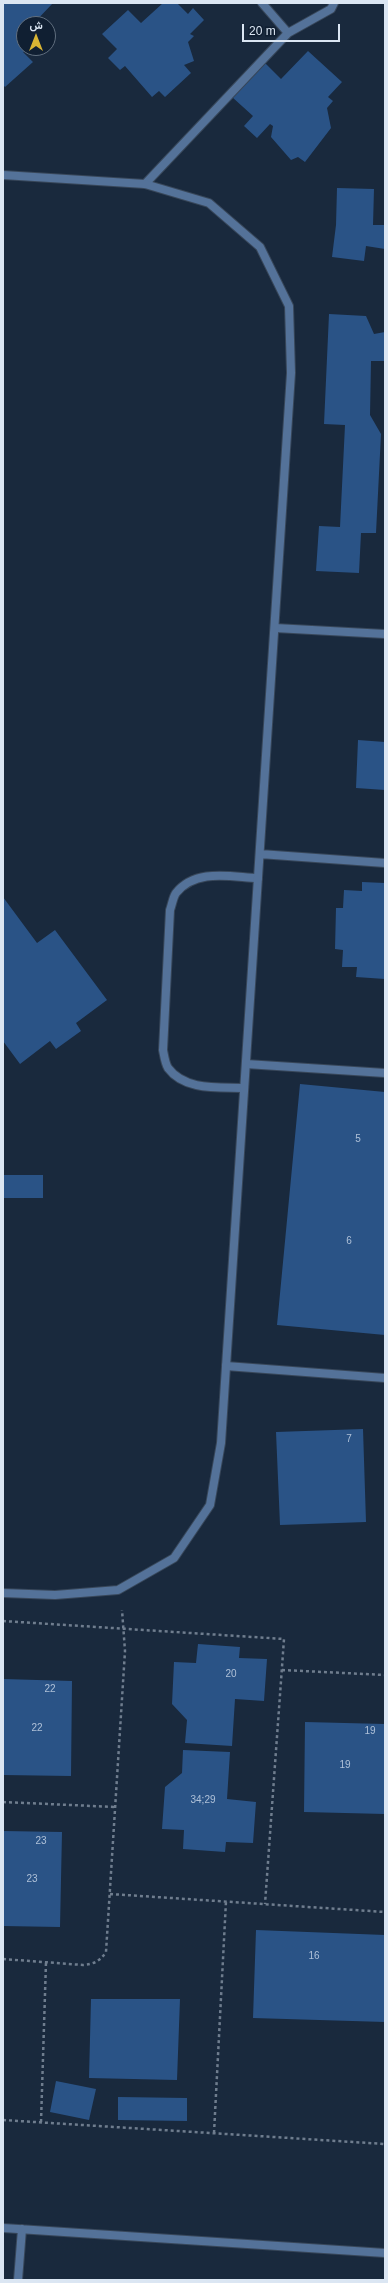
<!DOCTYPE html>
<html>
<head>
<meta charset="utf-8">
<style>
	body { margin:0 }
	#map { position:relative; width:388px; height:2283px; overflow:hidden; background:#19293d; font-family:Helvetica,Vazirmatn,sans-serif }
	canvas { display:block }
	.frame { position:absolute; inset:0; border:4px solid #dbe6f3; pointer-events:none }
	.north { position:absolute; left:16px; top:16px; width:40px; height:40px; box-sizing:border-box; background:#101f32; border:1px solid #616f7f; border-radius:50%; rotate:0deg; font-size:11px; font-weight:700; line-height:16px; text-align:center; color:#dbe6f3 }
	.north::after { content:''; display:block; margin:auto; width:14px; height:18px; background:#d7b434; clip-path:polygon(50% 0,100% 100%,50% 72%,0 100%) }
	.scale { position:absolute; left:242px; top:24px; width:98px; height:18px; box-sizing:border-box; border:2px solid #dbe6f3; border-top:0; padding-left:5px; font-size:12px; line-height:14px; white-space:nowrap; color:#dbe6f3; -webkit-text-stroke:3px #101f32; paint-order:stroke }
</style>
</head>
<body>
<div id="map">
<canvas width="388" height="2283"></canvas>
<div class="frame"></div>
<div class="north">ش</div>
<div class="scale">20 m</div>
</div>
<script>
const g = document.querySelector('canvas').getContext('2d');
g.lineJoin = 'round';
function fill(path, color) { g.fillStyle = color; g.fill(path, 'evenodd'); }
function strokePath(path, color, width, dash) { g.strokeStyle = color; g.lineWidth = width; g.lineCap = dash ? 'butt' : 'round'; g.setLineDash(dash || []); g.stroke(path); }
function drawText(font, color, halo, rows, align = 'center') {
  g.font = font + ' Helvetica,sans-serif'; g.lineWidth = 3; g.setLineDash([]); g.textBaseline = 'middle'; g.strokeStyle = halo; g.fillStyle = color; for (const [text, x, y, turn = 0] of rows) {
    g.save(); g.translate(x, y); g.rotate((+turn || 0) * Math.PI / 180); g.textAlign = isNaN(turn) ? turn : align; if (halo) g.strokeText(text, 0, 0); g.fillText(text, 0, 0); g.restore();
  }
}
fill(new Path2D(`
	M3 3H53L33 24H24V48L28 49 23 52 33 62 5 87 3 85Z
	M163 3H177L188 14 193 8 204 20 190 34 194 36 188 42 194 61 184 65 191 73 165 97 159 91 152 97 125 66 120 70 108 58 117 49 102 34 128 10 141 23Z
	M308 51 342 82 328 97 333 101 327 108 331 128 305 162 298 157 291 160 271 137 273 126 270 124 257 138 244 126 253 116 232 97 264 62 281 79Z
	M337 188 374 189 373 225H385V249L366 246 364 261 332 257 336 225Z
	M329 314 366 316 374 334 385 332V361H371L370 415 381 434 376 533H361L359 573 316 571 319 526 340 527 345 425 324 424Z
	M358 740 385 742V790L356 788Z
	M362 882 385 883V979L356 977 357 967H342L343 950 335 949 336 908H343L344 890 362 891Z
	M3 897 37 943 55 930 107 1000 76 1023 81 1031 56 1049 50 1041 20 1064 3 1041Z
	M300 1084 385 1092V1335L277 1325Z
	M3 1175H43V1198H3Z
	M363 1429 366 1522 280 1525 276 1432Z
	M198 1644 240 1647 239 1658 267 1659 264 1701 235 1699 232 1746 185 1743 187 1720 172 1704 174 1662 196 1663Z
	M3 1679 72 1681 71 1776 3 1775Z
	M305 1722 385 1724V1814L304 1812Z
	M183 1750 230 1752 227 1799 256 1802 253 1843 226 1842 225 1852 183 1849 184 1830 162 1829 165 1787 182 1773Z
	M3 1831 62 1832 60 1927 3 1926Z
	M256 1930 385 1935V2022L253 2018Z
	M91 1999H180L177 2080 89 2078Z
	M56 2081 96 2089 89 2120 50 2112Z
	M118 2097 187 2098V2121L118 2120Z`), '#2a5386');
const service = new Path2D(`
	M262 3 288 33
	M145 184 288 33 331 9 334 3
	M275 628 385 634
	M246 1064 385 1073
	M244 1088C219 1087 185 1091 168 1068 165 1063 164 1055 163 1050L170 910C172 905 173 897 176 893 196 868 231 877 258 878
	M226 1366 385 1378`);
const minor = new Path2D(`
	M3 175 145 184 209 203 260 247 289 306 291 373 221 1443 210 1505 174 1558 118 1590 55 1595 3 1593
	M260 854 385 863
	M3 2228 385 2253
	M18 2280 22 2229`);
strokePath(service, '#38475a', 10);
strokePath(minor, '#38475a', 10);
strokePath(new Path2D(`
	M3 1621 284 1639 265 1904
	M282 1670 385 1675
	M3 1802 115 1807
	M110 1894 385 1912
	M3 1959 83 1965C94 1964 100 1961 106 1952L125 1651 122 1610
	M3 2120 385 2144
	M41 2122 46 1962
	M214 2133 226 1901`), '#6f7d8e', 2.5, [3, 3]);
strokePath(service, '#547299', 8);
strokePath(minor, '#547299', 8);
drawText('10px', '#afc1d8', null, [
	["5",358,1139],
	["6",349,1241],
	["7",349,1439],
	["20",231,1674],
	["22",50,1689],
	["22",37,1728],
	["19",370,1731],
	["19",345,1765],
	["34;29",203,1800],
	["23",41,1841],
	["23",32,1879],
	["16",314,1956]
]);
</script>
</body>
</html>
